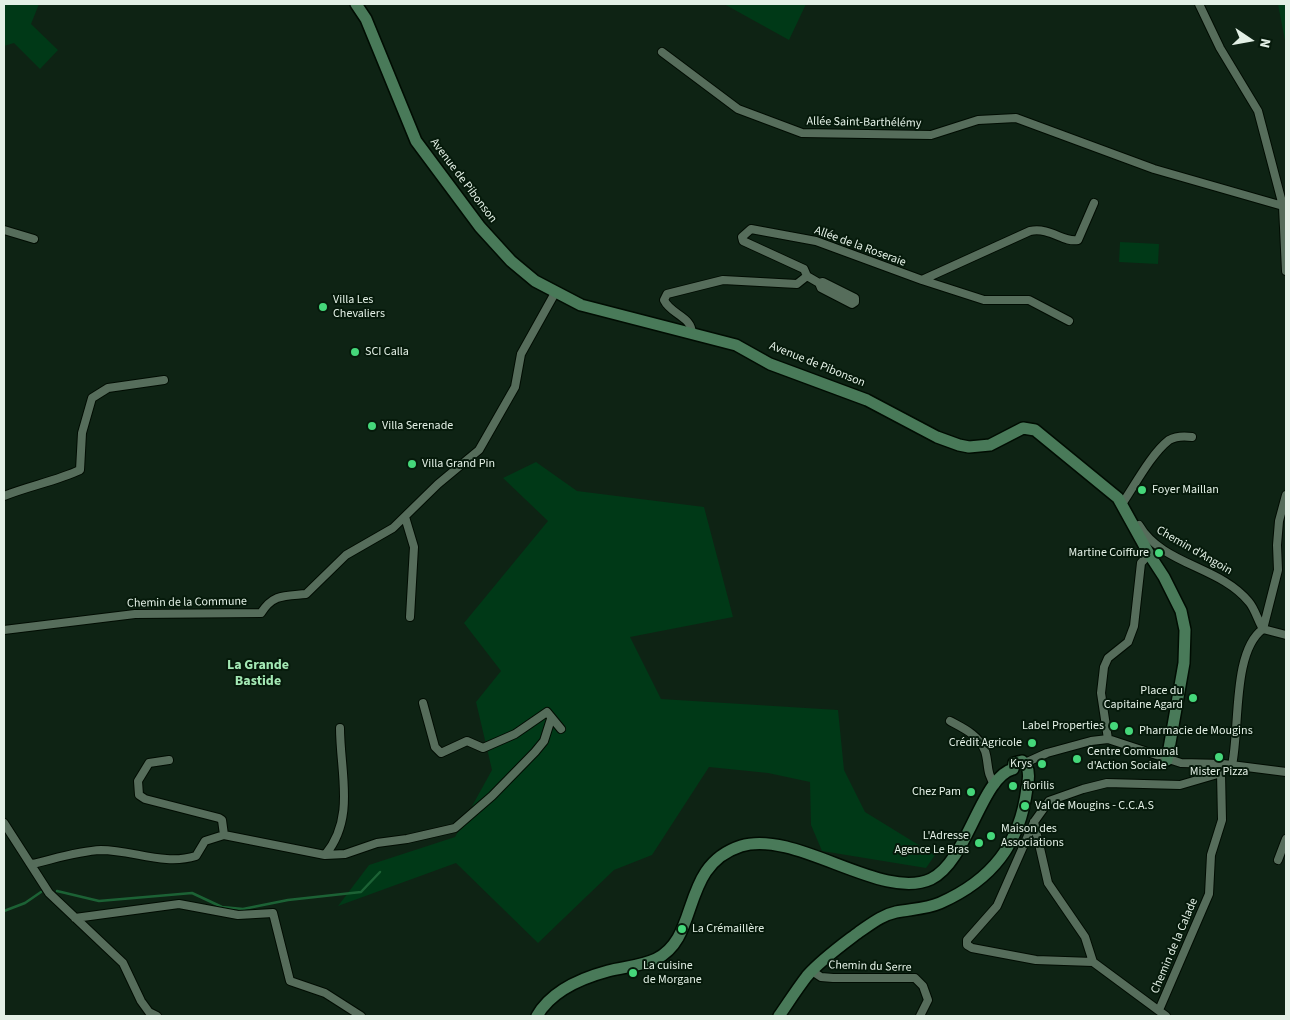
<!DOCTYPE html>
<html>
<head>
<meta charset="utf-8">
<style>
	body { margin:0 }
	#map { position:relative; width:1290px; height:1020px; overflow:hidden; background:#0e2314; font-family:"Source Sans 3",sans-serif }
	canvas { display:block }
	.frame { position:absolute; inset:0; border:5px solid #e3f0e6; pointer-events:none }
	.north { position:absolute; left:1225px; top:15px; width:50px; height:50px; -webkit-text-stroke:4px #061a0b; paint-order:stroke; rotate:102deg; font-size:14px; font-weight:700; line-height:20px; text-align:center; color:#e3f0e6 }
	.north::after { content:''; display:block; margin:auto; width:18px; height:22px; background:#e3f0e6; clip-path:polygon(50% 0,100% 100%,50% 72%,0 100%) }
</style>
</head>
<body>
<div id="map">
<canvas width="1290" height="1020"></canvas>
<div class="frame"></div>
<div class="north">N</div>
</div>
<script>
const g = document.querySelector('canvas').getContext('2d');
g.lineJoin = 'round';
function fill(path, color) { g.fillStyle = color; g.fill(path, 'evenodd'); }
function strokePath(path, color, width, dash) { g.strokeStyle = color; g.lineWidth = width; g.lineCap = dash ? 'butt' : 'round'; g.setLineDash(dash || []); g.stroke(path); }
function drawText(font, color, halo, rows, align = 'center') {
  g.font = font + ' "Source Sans 3",sans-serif'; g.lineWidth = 4; g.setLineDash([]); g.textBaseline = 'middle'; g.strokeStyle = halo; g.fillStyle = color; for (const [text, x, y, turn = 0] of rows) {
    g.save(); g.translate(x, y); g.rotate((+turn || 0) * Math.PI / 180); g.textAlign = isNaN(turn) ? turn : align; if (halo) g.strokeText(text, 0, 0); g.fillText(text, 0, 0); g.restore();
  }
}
fill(new Path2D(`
	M4 4H39L31 24 58 50 40 69 14 43 4 46Z
	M724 4H806L789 40Z
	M1278 4H1286V46Z
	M1120 242 1159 244 1158 264 1119 262Z
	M536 462 577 491 704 507 733 617 630 637 661 699 838 710 844 770 865 812 935 855 926 868 822 851 811 825 810 782 768 773 709 767 652 855 614 870 538 943 456 863 338 906 369 865 455 837 492 770 476 702 501 671 464 623 548 521 503 478Z`), '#003917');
strokePath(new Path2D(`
	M57 891 99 901 192 893 222 907 243 909 288 900 361 892 380 872
	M4 911 25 903 41 892`), '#1c6235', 2.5);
const street = new Path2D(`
	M1199 4 1220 48 1258 111 1283 206 1286 271
	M662 52 738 109 802 133 931 135 978 120 1016 118 1154 169 1283 206
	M4 230 34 239
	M807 276 819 283 821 288 852 304 855 302V298L823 282 819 283
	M922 280 984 300H1029L1069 321
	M692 334C692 316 671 315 664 300L667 294 723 280 797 284 807 276 804 269 743 241 742 237 751 229 816 241 922 280 1030 231C1051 227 1063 243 1078 240L1094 203
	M4 496C29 486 56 481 80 470L82 433 92 398 108 388 164 380
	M1122 504C1135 485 1151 454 1169 440 1176 436 1185 436 1192 437
	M405 517 414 547 410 617
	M1139 525C1162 565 1220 566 1249 602 1255 609 1258 621 1263 629L1286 635
	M4 630 135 614 261 613C273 594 284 596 306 594L346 555 393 528 438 484 479 450 515 387 521 354 555 293
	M423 703 435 747 441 753 467 741 483 748 515 734 547 712 561 729
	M950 721C963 728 979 735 985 751 989 763 986 774 995 785
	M1108 739 1101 693 1104 667 1108 658 1128 642 1134 626 1141 563 1149 554
	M169 760 149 763 138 781 139 795 145 799 219 818 222 820 224 835
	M1025 763 1047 753 1091 741 1108 739 1181 763 1223 764 1286 772
	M1232 765C1240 729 1232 651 1263 629L1278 570 1277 545 1279 521 1286 495
	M1034 822 1048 883 1085 937 1093 962
	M4 823 49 893 123 963 141 1001 149 1012 157 1016
	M325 855 345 854 377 843 407 839 455 828 492 796 535 752 544 741 551 719
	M1278 860 1286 839
	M32 864C54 859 78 851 101 850 133 850 164 866 196 856L205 841 224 835 325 855C356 818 340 772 340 728
	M75 918 179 904 238 915 273 913 290 981 325 993 361 1016
	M812 971 821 977 833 978H915L923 986 928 1000 920 1016
	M1159 1010 1209 894 1211 855 1222 820 1221 773
	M1166 1016 1093 962 1036 960 972 948 967 945V940L997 906 1034 822 1049 801 1083 789 1107 783 1180 785 1221 773 1223 764`);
const secondary = new Path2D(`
	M356 4 366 19 416 141 480 227 511 261 535 281 581 305 736 345 770 364 867 400 937 437 959 445 969 447 990 445 1023 428 1035 430 1118 498 1149 554 1164 577 1181 611 1185 630 1184 663 1167 760
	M537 1016C551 991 582 978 608 971 624 967 641 966 656 959 701 937 679 866 741 846 796 829 882 902 931 879 968 861 981 777 1013 769
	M779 1016C788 1003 797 989 807 976 822 959 842 945 859 932 871 924 882 915 896 912 911 909 926 909 940 903 992 880 1020 844 1027 788 1029 779 1030 766 1022 761L1014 763 1013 769`);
strokePath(street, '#000c02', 10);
strokePath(secondary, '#000c02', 14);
strokePath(street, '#566d5b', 8);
strokePath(secondary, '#497a59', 11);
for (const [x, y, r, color] of [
	[323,307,5,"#45d77a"],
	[355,352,5,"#45d77a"],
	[372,426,5,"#45d77a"],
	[412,464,5,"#45d77a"],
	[1142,490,5,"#45d77a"],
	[1159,553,5,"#45d77a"],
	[1193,698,5,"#45d77a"],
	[1114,726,5,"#45d77a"],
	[1129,731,5,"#45d77a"],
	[1032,743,5,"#45d77a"],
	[1219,757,5,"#45d77a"],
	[1077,759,5,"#45d77a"],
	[1042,764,5,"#45d77a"],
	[1013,786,5,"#45d77a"],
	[971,792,5,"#45d77a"],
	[1025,806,5,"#45d77a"],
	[991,836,5,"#45d77a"],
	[979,843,5,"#45d77a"],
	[682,929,5,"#45d77a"],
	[633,973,5,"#45d77a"]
]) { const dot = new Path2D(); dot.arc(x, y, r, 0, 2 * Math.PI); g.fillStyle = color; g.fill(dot); strokePath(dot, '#061a0b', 2); }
drawText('12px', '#e3f0e6', '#061a0b', [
	["Allée Saint-Barthélémy",864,123,1],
	["Avenue de Pibonson",463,181,53],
	["Allée de la Roseraie",860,247,20],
	["Avenue de Pibonson",817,365,22],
	["Chemin d'Angoin",1194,551,30],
	["Chemin de la Commune",187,603,-1],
	["Chemin de la Calade",1175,946,-67],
	["Chemin du Serre",870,967,2]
]);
drawText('12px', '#e3f0e6', '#061a0b', [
	["Villa Les",333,300],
	["Chevaliers",333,314],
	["SCI Calla",365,352],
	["Villa Serenade",382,426],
	["Villa Grand Pin",422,464],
	["Foyer Maillan",1152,490],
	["Martine Coiffure",1149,553,"right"],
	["Place du",1183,691,"right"],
	["Capitaine Agard",1183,705,"right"],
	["Label Properties",1104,726,"right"],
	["Pharmacie de Mougins",1139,731],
	["Crédit Agricole",1022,743,"right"],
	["Centre Communal",1087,752],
	["d'Action Sociale",1087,766],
	["Krys",1032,764,"right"],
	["Mister Pizza",1219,772,"center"],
	["florilis",1023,786],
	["Chez Pam",961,792,"right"],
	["Val de Mougins - C.C.A.S",1035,806],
	["Maison des",1001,829],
	["Associations",1001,843],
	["L'Adresse",969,836,"right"],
	["Agence Le Bras",969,850,"right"],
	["La Crémaillère",692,929],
	["La cuisine",643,966],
	["de Morgane",643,980]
], 'left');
drawText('bold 14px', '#a3e8b4', '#061a0b', [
	["La Grande",258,666],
	["Bastide",258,682]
]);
</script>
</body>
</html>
